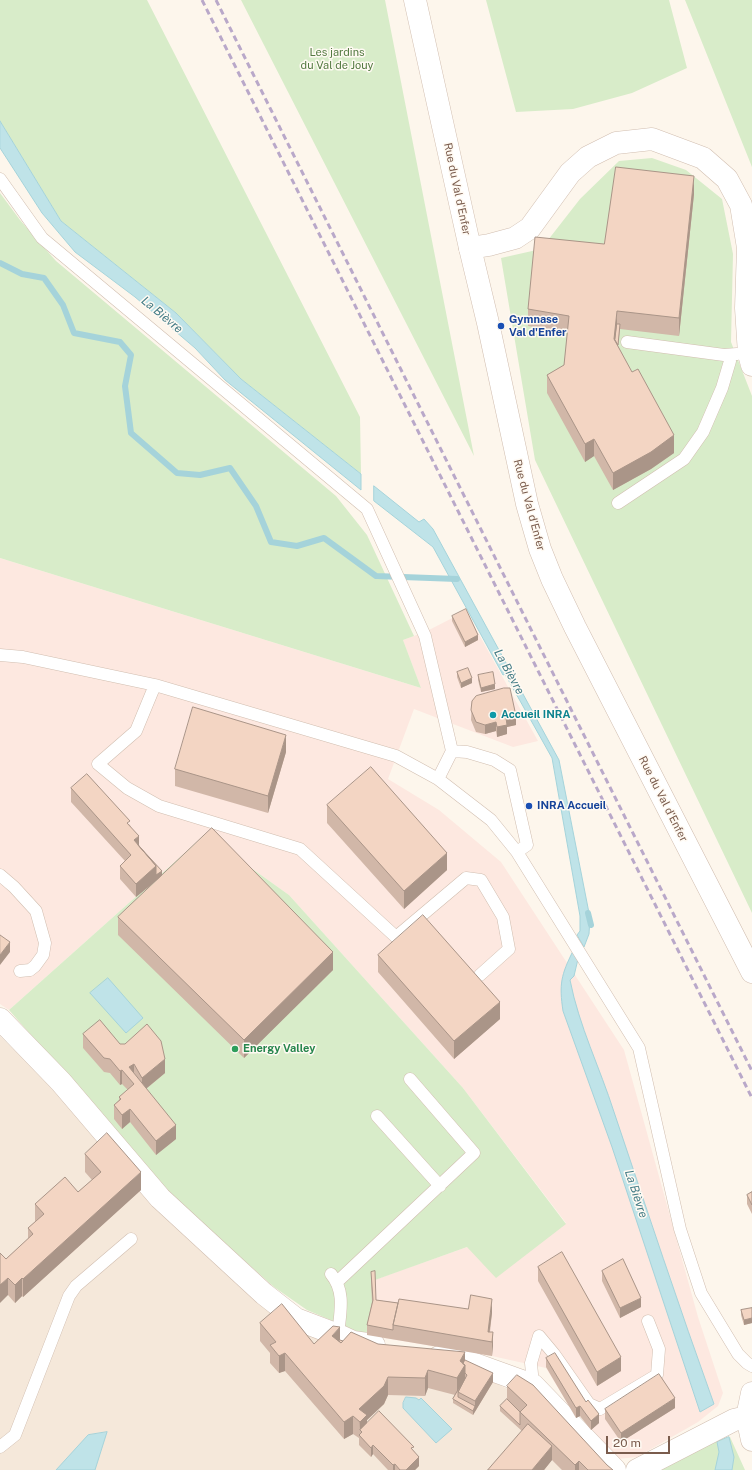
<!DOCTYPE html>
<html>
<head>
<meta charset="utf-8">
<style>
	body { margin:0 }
	#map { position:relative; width:752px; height:1470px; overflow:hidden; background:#fdf6ec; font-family:"Public Sans",sans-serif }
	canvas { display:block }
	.scale { position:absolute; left:606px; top:1436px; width:64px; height:18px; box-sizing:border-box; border:2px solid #7a5c4d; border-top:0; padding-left:5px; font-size:12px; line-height:14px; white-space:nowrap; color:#7a5c4d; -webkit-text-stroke:3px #fffaf3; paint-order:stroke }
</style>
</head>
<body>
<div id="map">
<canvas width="752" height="1470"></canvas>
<div class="scale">20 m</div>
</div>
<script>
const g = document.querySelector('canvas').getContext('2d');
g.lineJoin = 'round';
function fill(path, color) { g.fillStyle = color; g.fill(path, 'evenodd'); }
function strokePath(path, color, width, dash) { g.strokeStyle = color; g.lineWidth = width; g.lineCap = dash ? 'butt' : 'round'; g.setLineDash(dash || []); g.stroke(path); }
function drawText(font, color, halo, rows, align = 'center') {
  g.font = font + ' "Public Sans",sans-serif'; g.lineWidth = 3; g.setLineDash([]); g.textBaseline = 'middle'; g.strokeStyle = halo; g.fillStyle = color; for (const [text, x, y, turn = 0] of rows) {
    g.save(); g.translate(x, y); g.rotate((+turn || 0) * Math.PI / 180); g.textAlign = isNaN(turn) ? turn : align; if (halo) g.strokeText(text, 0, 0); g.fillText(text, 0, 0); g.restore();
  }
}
fill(new Path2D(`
	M0 1036 53 1090 147 1196 284 1324 463 1368 529 1399 596 1470H0Z`), '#f5e8da');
fill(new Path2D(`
	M0 558 421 688 403 640 427 631 466 611 538 741 513 747 414 709 388 779 439 810 501 862 624 1050 698 1317 723 1393 718 1406 698 1422 637 1457 617 1459 580 1416 576 1418 546 1368 492 1356 366 1335 373 1309 371 1281 467 1247 566 1223 463 1088 289 895 205 835 9 1010 0 1004Z`), '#fde8e0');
fill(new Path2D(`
	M0 0H147L360 417 361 474 241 379 176 313 61 221 0 121Z
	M241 0H385L474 456Z
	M486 0H669L687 68 632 93 573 109 516 112Z
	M685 0H752V167Z
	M652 158 686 170 722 199 733 254 731 342 752 396V913L535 460 501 258 541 249 580 199 619 161Z
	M0 193 20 220 56 261 336 496 367 535 414 636 403 640 421 688 0 558Z
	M205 835 289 895 463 1088 566 1224 496 1278 467 1247 375 1280 373 1309 366 1335 307 1310 274 1287 175 1199 9 1010Z
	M730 1437 745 1470H651L705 1445Z`), '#d8ecc9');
const water = new Path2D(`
	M0 121 61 221 176 313 241 379 361 474V490L225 380 195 348 135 297 75 252 42 213 0 148Z
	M374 486 419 522 424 519 433 529 559 760 590 918 589 934 584 947 577 935 580 931V916L552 758 505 674 503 675 433 547 374 501Z
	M573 951 578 959 574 976 570 980C579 1026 600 1068 614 1112 647 1210 679 1307 714 1404L700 1412 612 1147 563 1011C559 984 561 975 573 951Z
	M108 978 143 1018 126 1033 90 993Z
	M406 1397 416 1398 419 1400 421 1398 452 1429 436 1443 403 1408V1403Z
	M107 1432 95 1470H56L88 1435Z
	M729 1437 734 1457 732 1470H715L719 1452 717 1442Z`);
fill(water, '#bfe3e8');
strokePath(water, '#a5d3da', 1);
strokePath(new Path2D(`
	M0 263 22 274 44 278 63 305 74 333 120 342 131 355 125 386 131 433 177 473 200 475 230 468 256 506 271 542 297 546 324 538 376 576 457 579
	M588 913 591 925`), '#a5d3da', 6);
const service = new Path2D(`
	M0 179 42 238 367 509 425 636 452 751 438 779
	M627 342 724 355 737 354
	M618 503 684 459 703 432 722 388 730 361V355
	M0 655 23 657 155 685 396 756 438 779 491 820 517 852 639 1048 680 1229 701 1293 738 1354 747 1363 752 1366
	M155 685 136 731 98 764 127 788 159 806 300 849 396 937 466 878 481 880 503 917 509 949 480 975
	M452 751 467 752 494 760 510 770 527 845 517 852
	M0 875 14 887 36 911 45 943 43 955 35 966 30 970 20 971
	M377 1116 440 1186
	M331 1274C346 1292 340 1313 338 1335
	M337 1282 474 1153 410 1079
	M533 1385 531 1363 539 1336 554 1354 589 1404 600 1409 657 1375 659 1349 648 1321
	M0 1447 15 1435 69 1296 76 1286 131 1239`);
const minor = new Path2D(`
	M470 248 489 245 515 238 530 228 570 173 588 157 616 143 652 139 703 158 727 179 741 205 748 248 746 308 749 354 752 365
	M0 1019 61 1082 160 1198 264 1294 296 1319 338 1335 353 1342 374 1345
	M439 1357 472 1363 533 1385 615 1470
	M637 1470 734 1420 747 1417`);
const tertiary = new Path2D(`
	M415 0 470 248 488 323 527 504 540 549 552 579 575 627 752 972
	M752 1393 747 1417 752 1440`);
strokePath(service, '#d1beb0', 13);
strokePath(minor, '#d1beb0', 23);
strokePath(tertiary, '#d1beb0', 23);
strokePath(service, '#fff', 12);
strokePath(minor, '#fff', 22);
strokePath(tertiary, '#fff', 22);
strokePath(new Path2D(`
	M202 0 752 1098
	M216 0 752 1071`), '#b9a8c9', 3, [6, 4]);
fill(new Path2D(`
	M694 194 679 336 620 329 618 346 674 453 651 469 613 490 594 456 585 462 547 393V375L564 365 568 333 528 326V309L604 244Z
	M452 616 478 640 465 647 452 621Z
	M457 672 472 683 461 688 457 677Z
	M478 675 495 689 481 692 478 680Z
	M472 701 516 725 507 727V734L497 737 496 731 485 734 476 732 471 720Z
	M286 752 268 813 175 786V769Z
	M71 788 130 825 139 845 162 876 136 897 120 879V866L125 861 71 802Z
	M327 805 447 870 404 909 327 823Z
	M118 917 333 970 244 1058 118 935Z
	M378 955 500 1019 454 1059 378 972Z
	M83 1034 120 1044 165 1073 146 1089 176 1139 156 1155 130 1122 122 1129 114 1119V1105L119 1100V1097L128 1090 122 1084 120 1085 110 1073 104 1072 83 1048Z
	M85 1154 141 1190 23 1297 22 1296 15 1303 8 1295 6 1259 28 1239V1228L35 1222V1204L78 1192 92 1180 85 1172Z
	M752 1192V1214L747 1204V1195Z
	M538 1267 621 1371 597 1386 538 1281Z
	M602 1271 641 1307 620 1318 602 1281Z
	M371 1272 376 1300 398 1303 492 1313 490 1332H493L492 1356 367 1335V1325L372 1302 371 1281Z
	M752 1308V1323L744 1325 741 1315V1310Z
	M260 1323 314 1344 340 1340 343 1341 378 1344 465 1360 493 1382 473 1415 453 1403V1399L455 1395 428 1388 425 1396 388 1395 384 1404 367 1420V1423L414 1451 419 1466 415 1470H388L373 1454 371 1457 359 1445V1438L353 1434 344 1439 285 1371 279 1373 270 1363V1353L260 1341Z
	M546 1358 599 1423 591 1430 580 1416 576 1418 546 1367Z
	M507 1386 607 1465 613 1470H562L552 1460 544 1470H488L522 1431 500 1411V1406L507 1399Z
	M675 1408 621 1442 605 1419V1409Z`), '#d1b7a8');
fill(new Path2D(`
	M694 176V194L679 336V318Z
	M617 311V329L614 352V339Z
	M674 435V453L651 469 613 490V473Z
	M594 439V456L585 462V444Z
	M478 635V640L465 647V642Z
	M472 678V683L461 688V683Z
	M495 684V689L481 692V688Z
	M516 716V725L507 727V734L497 737V727L506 718Z
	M496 722V731L485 734V725Z
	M286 735V752L268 813V796Z
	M139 836V850L134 840Z
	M447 853V870L404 909V891Z
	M156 866 162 871V876L136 897V884Z
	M10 942V952L0 965V955Z
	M333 952V970L244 1058V1040Z
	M500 1002V1019L454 1059V1041Z
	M165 1059V1073L142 1092V1078Z
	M134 1064V1078L129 1067Z
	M122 1070V1084L120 1085V1071Z
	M130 1109V1122L122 1129V1115Z
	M176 1125V1139L156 1155V1141Z
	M141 1172V1190L23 1297V1279Z
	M8 1278V1295L0 1303V1285Z
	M22 1278V1296L15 1303V1285Z
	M641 1298V1307L620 1318V1308Z
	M492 1299V1313L488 1342V1332Z
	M752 1318V1323L744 1325V1320Z
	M340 1327V1345L332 1336Z
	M493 1332V1346L492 1356V1342Z
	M465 1352V1383L458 1392 457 1395V1378L460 1361Z
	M285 1353V1371L279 1373V1356Z
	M621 1357V1371L597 1386V1372Z
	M428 1370V1388L425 1396V1378Z
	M493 1373V1382L473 1415V1411L475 1406V1401Z
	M388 1377V1395L384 1404 367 1420V1433L362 1432 360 1430 359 1409Z
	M675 1398V1408L621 1442V1433Z
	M580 1406V1416L576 1418V1408Z
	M599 1414V1423L591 1430V1421Z
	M353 1416V1434L344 1439V1422Z
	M373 1445V1454L371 1457V1448Z
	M552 1446V1460L544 1470H532Z
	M419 1457V1466L415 1470H406Z
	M579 1461V1470H575V1465Z
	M395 1464V1470H393V1465Z`), '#aa9588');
const building = new Path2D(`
	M616 167 694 176 679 318 617 311 614 339 632 372 638 369 674 435 651 452 613 473 594 439 585 444 547 375 564 365 569 316 528 309 535 237 604 244Z
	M617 324H620L618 345 615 340Z
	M466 609 478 635 465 642 452 616Z
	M468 668 472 678 461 683 457 672Z
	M493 672 495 684 481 688 478 675Z
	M504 688H510L516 716 506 718 507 725 497 727 496 722 485 725 476 722 471 710 472 701 476 696Z
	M193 707 286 735 268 796 175 769Z
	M371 767 447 853 404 891 327 805Z
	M87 774 130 821 127 823 139 836 134 840 156 866 136 884 120 866 131 855 71 788Z
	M212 828 333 952 244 1040 118 917Z
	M138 845 162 871 156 875V866Z
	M423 915 500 1002 454 1041 378 955Z
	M0 935 10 942 0 955Z
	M100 1020 120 1044H125L147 1024 161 1041 165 1059 142 1078 134 1064 129 1067 176 1125 156 1141 130 1109 122 1115 114 1105 121 1099 119 1097 134 1084 122 1070 120 1071 110 1059 104 1058 83 1034Z
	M107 1133 141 1172 23 1279 22 1278 15 1285 8 1278 0 1285V1253L6 1259 33 1234 28 1228 44 1214 35 1204 65 1177 78 1192 101 1172 85 1154Z
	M752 1192V1205L747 1195Z
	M562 1252 621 1357 597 1372 538 1267Z
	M623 1259 641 1298 620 1308 602 1271Z
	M375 1271 376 1300 398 1303 393 1325V1330L367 1325 373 1300 371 1272Z
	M471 1295 492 1299 488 1332H493L492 1342 393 1325 399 1299 468 1309Z
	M282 1304 314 1344 333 1326 340 1327 332 1336 341 1343 351 1332 378 1344 465 1352 460 1361 465 1365 457 1378 428 1370 425 1378 388 1377 384 1386 359 1409 367 1415 360 1422 353 1416 344 1422 285 1353 279 1356 270 1345 276 1342 260 1323Z
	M752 1308V1318L744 1320 741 1310Z
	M340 1340 343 1341 341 1343 339 1341Z
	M555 1353 586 1402 588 1400 599 1414 591 1421 580 1406 576 1408 546 1358Z
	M465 1360 493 1373 475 1401 458 1392 467 1375 465 1373V1365L463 1364Z
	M659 1374 675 1398 621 1433 605 1409Z
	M517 1375 533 1385 607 1465 613 1470H588L579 1461 575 1465 520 1412 527 1405 507 1386Z
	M465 1378 458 1392V1397L475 1406 473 1411 453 1399Z
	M507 1399 524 1416 520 1412V1425L500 1406Z
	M379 1411 414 1447 411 1448 419 1457 406 1470H400L395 1464 393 1465 373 1445 371 1448 359 1435 362 1432 360 1430Z
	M528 1424 552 1446 532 1470H488Z`);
fill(building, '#f3d5c3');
strokePath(building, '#aa9588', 1);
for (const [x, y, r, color] of [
	[501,326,4,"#1a4fb4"],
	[493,715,4,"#0f9aa8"],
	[529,806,4,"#1a4fb4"],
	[235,1049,4,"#2e9e5b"]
]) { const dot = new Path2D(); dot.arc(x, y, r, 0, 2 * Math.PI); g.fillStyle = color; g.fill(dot); strokePath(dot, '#fffaf3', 1.5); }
drawText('11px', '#537a41', '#fffaf3', [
	["Les jardins",337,53],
	["du Val de Jouy",337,66]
]);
drawText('11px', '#7a5c4d', '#fffaf3', [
	["Rue du Val d'Enfer",457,189,78],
	["Rue du Val d'Enfer",529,505,75],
	["Rue du Val d'Enfer",663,799,63]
]);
drawText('bold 11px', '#164399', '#fffaf3', [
	["Gymnase",509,320],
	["Val d'Enfer",509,333],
	["INRA Accueil",537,806]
], 'left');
drawText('bold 11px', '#0d838f', '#fffaf3', [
	["Accueil INRA",501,715]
], 'left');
drawText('bold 11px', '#27864d', '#fffaf3', [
	["Energy Valley",243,1049]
], 'left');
drawText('italic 12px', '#437c86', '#fffaf3', [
	["La Bièvre",162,315,40],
	["La Bièvre",509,672,61],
	["La Bièvre",636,1194,72]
]);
</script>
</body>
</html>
